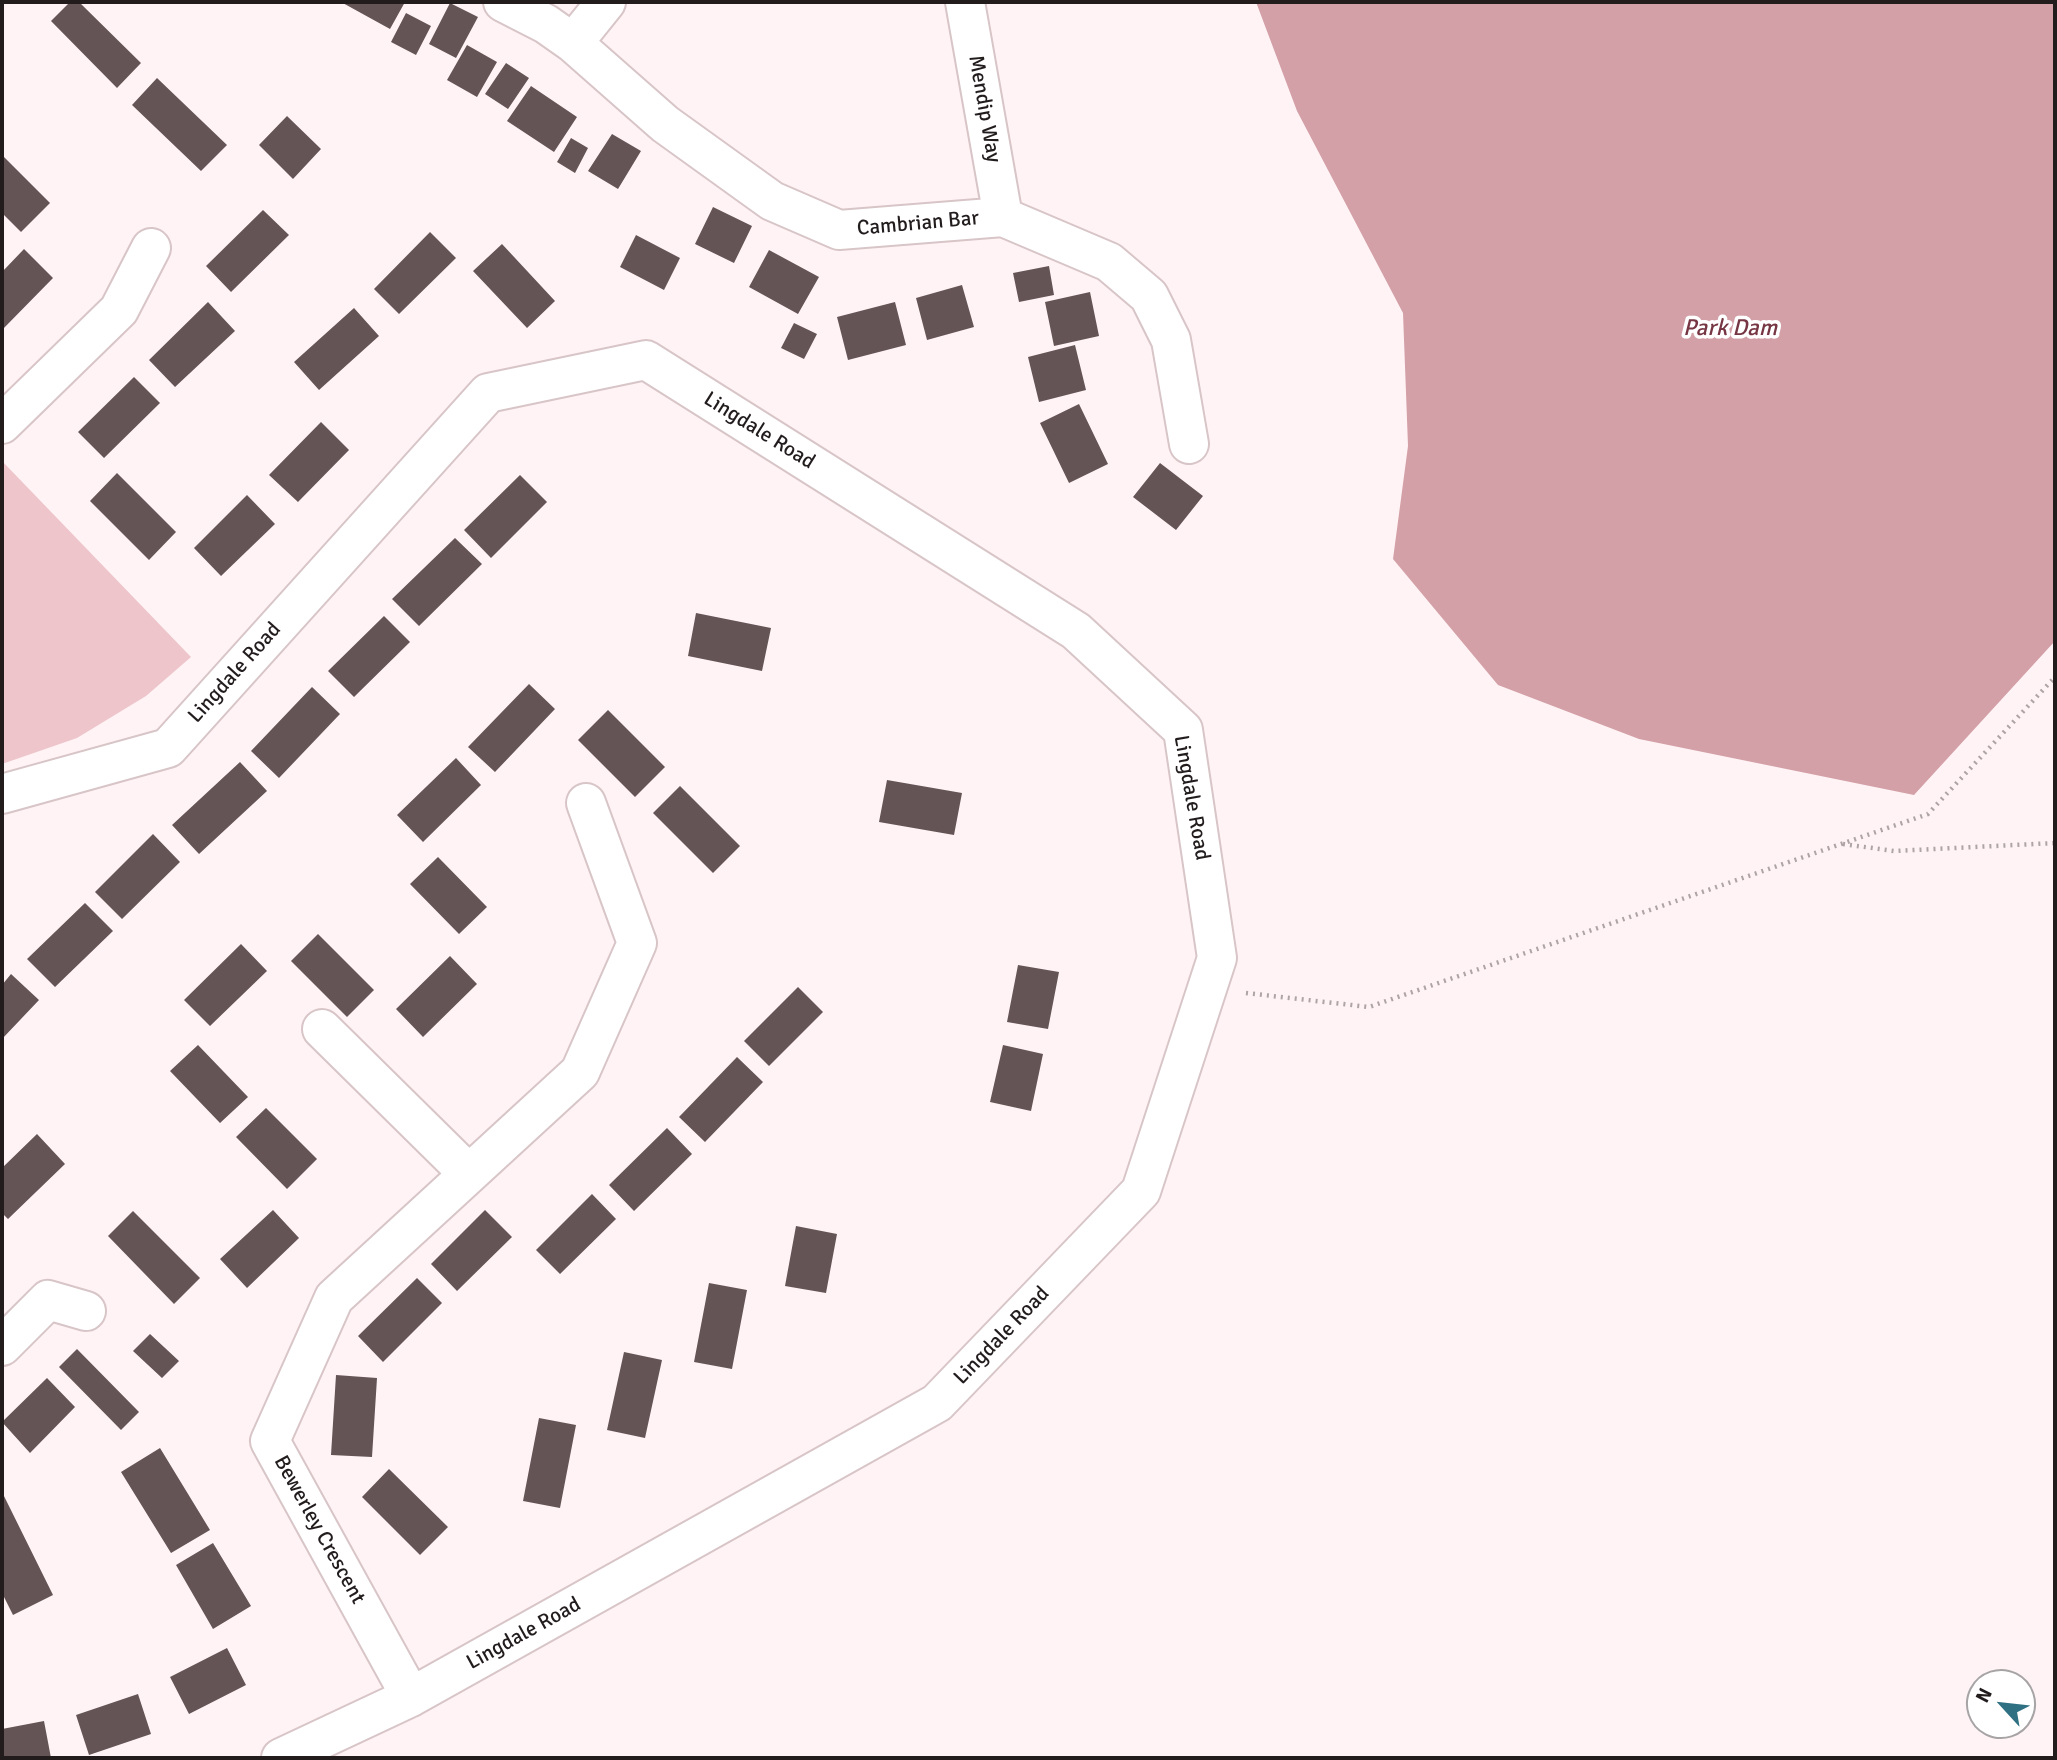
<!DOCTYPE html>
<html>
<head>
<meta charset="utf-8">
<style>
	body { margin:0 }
	#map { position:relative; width:2057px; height:1760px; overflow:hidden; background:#fff3f5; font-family:Signika,sans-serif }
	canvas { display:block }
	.frame { position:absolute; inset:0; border:4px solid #221c1d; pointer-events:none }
	.north { position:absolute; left:1966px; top:1669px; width:70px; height:70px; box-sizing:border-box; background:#fff; border:2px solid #a7a4a5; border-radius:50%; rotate:297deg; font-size:19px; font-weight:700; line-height:28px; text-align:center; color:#221c1d }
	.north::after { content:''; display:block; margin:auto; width:24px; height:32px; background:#2f7183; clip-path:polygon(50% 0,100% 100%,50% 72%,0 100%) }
</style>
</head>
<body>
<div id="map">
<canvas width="2057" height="1760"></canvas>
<div class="frame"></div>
<div class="north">N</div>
</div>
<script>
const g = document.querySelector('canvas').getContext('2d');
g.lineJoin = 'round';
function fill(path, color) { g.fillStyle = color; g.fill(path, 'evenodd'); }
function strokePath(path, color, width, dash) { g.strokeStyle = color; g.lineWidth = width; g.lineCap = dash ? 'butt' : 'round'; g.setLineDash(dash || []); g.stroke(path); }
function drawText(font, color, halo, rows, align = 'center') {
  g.font = font + ' Signika,sans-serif'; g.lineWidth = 7; g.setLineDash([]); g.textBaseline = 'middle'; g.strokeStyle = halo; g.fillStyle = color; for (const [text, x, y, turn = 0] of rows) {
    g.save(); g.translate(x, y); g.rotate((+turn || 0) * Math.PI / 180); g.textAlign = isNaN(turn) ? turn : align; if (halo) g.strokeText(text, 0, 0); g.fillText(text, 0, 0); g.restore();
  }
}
fill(new Path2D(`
	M2 461 191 657 146 696 77 738 2 764Z`), '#edc5cb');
fill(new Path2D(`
	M1256 2H2055V641L1914 795 1639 739 1498 685 1393 559 1408 446 1403 313 1297 111Z`), '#d3a0a7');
fill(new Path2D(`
	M70 2H79L141 63 117 88 51 21Z
	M341 2H405L390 29Z
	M450 3 478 17 456 58 429 44Z
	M406 13 431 26 416 55 391 42Z
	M467 45 497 62 477 97 447 80Z
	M506 63 529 78 508 109 485 94Z
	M157 78 227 145 201 171 132 105Z
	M531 86 577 117 554 152 507 121Z
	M287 116 321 149 293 179 259 145Z
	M612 134 641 151 618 189 588 171Z
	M571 138 588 148 575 173 557 162Z
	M2 155 50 203 21 232 2 213Z
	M713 207 752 226 734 263 695 244Z
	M263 210 289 235 231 292 206 266Z
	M430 232 456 258 399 314 374 289Z
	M636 235 680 258 664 290 620 267Z
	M502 244 555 301 527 328 473 271Z
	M24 249 53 278 2 330V272Z
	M769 250 819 277 798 314 749 287Z
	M1049 266 1054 295 1019 302 1013 273Z
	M962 285 974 327 927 340 916 298Z
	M1090 292 1099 336 1054 346 1045 302Z
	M208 302 235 331 175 387 149 360Z
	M895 302 906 345 848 360 837 317Z
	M354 308 379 336 319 390 294 362Z
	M794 323 817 334 804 359 781 348Z
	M1075 345 1086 390 1039 402 1028 357Z
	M134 377 160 403 104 458 78 432Z
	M1079 404 1108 464 1069 483 1040 423Z
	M321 422 349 450 298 502 269 475Z
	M1160 463 1203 496 1176 530 1133 497Z
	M117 473 176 532 149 560 90 501Z
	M520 475 547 502 491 558 464 530Z
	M247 495 275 524 221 576 194 548Z
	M455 538 482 564 419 626 392 599Z
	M696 613 771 628 762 671 688 656Z
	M384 616 410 642 354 697 328 671Z
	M529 684 555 709 495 772 468 747Z
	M312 687 340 714 279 778 251 751Z
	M608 710 665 767 635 797 578 740Z
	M456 758 481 785 423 842 397 815Z
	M240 762 267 791 199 854 172 825Z
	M887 780 962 793 954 835 879 822Z
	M680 786 740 846 713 873 653 813Z
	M153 834 180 862 122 919 95 892Z
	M438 857 487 907 459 934 410 884Z
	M85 903 113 931 55 987 27 959Z
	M318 934 374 990 347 1017 291 961Z
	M241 944 267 971 210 1026 184 1000Z
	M450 956 477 984 423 1037 396 1009Z
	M1018 965 1059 972 1048 1029 1007 1022Z
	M11 974 39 1000 2 1039V985Z
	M798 987 823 1012 769 1066 744 1041Z
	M198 1045 248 1097 220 1123 170 1071Z
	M1003 1045 1043 1054 1031 1111 990 1102Z
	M737 1057 763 1082 705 1142 679 1117Z
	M266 1108 317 1159 287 1189 236 1137Z
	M667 1128 692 1154 634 1211 609 1185Z
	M37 1134 65 1164 8 1219 2 1213V1168Z
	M592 1194 616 1219 560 1274 536 1250Z
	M273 1210 299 1238 247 1288 220 1259Z
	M485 1210 512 1237 457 1291 431 1264Z
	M133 1211 200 1278 174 1304 108 1236Z
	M796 1226 837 1234 826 1293 785 1286Z
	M417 1278 442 1303 383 1362 358 1336Z
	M709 1283 747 1290 732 1369 694 1362Z
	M150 1334 179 1361 162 1378 133 1351Z
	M77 1349 139 1412 121 1430 59 1367Z
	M624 1352 662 1360 645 1438 607 1430Z
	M336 1375 377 1378 372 1457 331 1455Z
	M47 1378 75 1407 30 1453 2 1422Z
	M539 1418 576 1425 560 1508 523 1501Z
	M160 1448 210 1530 171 1553 121 1472Z
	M389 1469 448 1527 420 1555 362 1497Z
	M2 1492 53 1595 13 1615 2 1593Z
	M213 1543 251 1606 213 1629 176 1565Z
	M227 1648 246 1685 189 1714 170 1677Z
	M138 1694 151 1734 89 1755 76 1715Z
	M44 1721 51 1758H2V1729Z`), '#645456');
const minor = new Path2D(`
	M503 2 546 24 573 43 665 124 772 201 839 230 1003 217 1109 262 1149 296 1171 340 1189 444
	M965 2 1003 217
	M573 43 606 2
	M2 424 119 310 151 248
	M2 794 168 748 488 393 646 360 1076 631 1183 730 1217 958 1141 1191 937 1403 411 1697 281 1758
	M322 1029 469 1174
	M2 1346 48 1300 86 1311
	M411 1697 270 1441 334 1298 580 1072 637 943 586 803`);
strokePath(minor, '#d8c5c8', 42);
strokePath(new Path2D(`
	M1843 844 1894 851 2055 843
	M1246 993 1369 1007 1928 814 2055 677`), '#aea4a5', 4.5, [2, 5]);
strokePath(minor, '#fff', 38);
drawText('21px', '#221c1d', '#fff', [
	["Mendip Way",984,109,80],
	["Cambrian Bar",918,224,-5],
	["Lingdale Road",759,431,32],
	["Lingdale Road",235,673,-48],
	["Lingdale Road",1191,798,80],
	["Lingdale Road",1002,1336,-46],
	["Bewerley Crescent",319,1530,61],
	["Lingdale Road",524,1634,-29]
]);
drawText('italic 23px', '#763643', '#fff', [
	["Park Dam",1730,329]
]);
</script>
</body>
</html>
